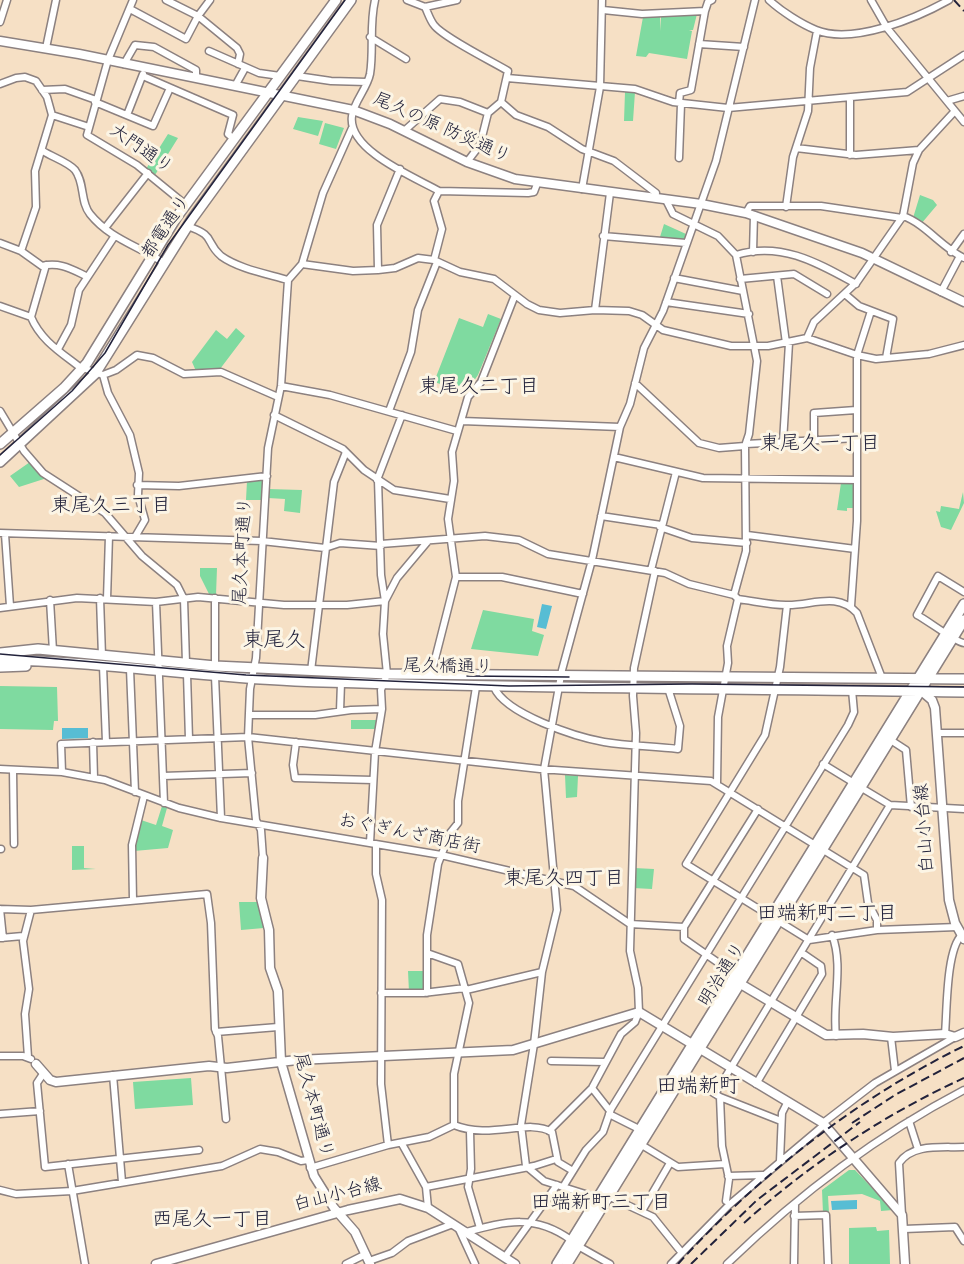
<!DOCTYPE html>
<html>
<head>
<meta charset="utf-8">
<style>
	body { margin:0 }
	canvas { display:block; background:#f6e0c5 }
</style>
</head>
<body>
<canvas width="964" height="1264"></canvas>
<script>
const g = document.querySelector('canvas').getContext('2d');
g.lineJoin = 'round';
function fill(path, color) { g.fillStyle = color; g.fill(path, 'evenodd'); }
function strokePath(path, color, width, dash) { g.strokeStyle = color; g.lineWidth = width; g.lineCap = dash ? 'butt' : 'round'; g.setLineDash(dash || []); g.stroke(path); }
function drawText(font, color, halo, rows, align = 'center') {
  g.font = font + ' Dekko,"Klee One",sans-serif'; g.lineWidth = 6; g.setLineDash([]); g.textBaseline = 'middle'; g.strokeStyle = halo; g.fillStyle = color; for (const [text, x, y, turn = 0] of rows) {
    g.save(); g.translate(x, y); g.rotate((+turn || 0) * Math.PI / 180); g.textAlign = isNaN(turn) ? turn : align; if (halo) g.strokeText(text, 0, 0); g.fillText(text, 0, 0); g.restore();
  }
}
fill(new Path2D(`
	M697 14 693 30H689L692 31 687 59 649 53 646 57 636 56 643 17H660L661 31V15Z
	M625 92H635L633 121H624Z
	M298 117 323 121 318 136 293 129Z
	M325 123 344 128 336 149 319 144Z
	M168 134 178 138 155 175 146 169Z
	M920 195 933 200 937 205 921 224 913 218Z
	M664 224 686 234 684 240 660 237Z
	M488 314 501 319 478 375 466 392 434 382 459 318 483 327Z
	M236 328 245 336 220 369 196 371 192 362 216 330 227 339Z
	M30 462 47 478 19 487 10 476Z
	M263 480 262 500H246L247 481Z
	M841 483 854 484V508H847V511L837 510Z
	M268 489 302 490 300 513 284 511 285 499 268 498Z
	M963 492 964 503 951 530 941 527 936 511 940 512 941 506 959 509Z
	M200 568H217L216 595 209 594 200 576Z
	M483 610 534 619 532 631 544 635 538 656 471 649Z
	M0 686 57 687 58 721H54L53 730 0 729Z
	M351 720H379L378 729H351Z
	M565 775 578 776 577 797 566 798Z
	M162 806 167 808 162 826 173 830 168 848 134 851 138 819 156 825Z
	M72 846H84V868L96 869 72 870Z
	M634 868 654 869 652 889 633 888Z
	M239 902H257L264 928 241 930Z
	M408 971H424V991L409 992Z
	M191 1078 193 1105 135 1109 133 1082Z
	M849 1170H855L893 1210 881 1211 880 1201 862 1194 828 1196 829 1213H823L822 1190Z
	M876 1227 877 1231 889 1230 890 1264H849V1228Z`), '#7fdaa0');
fill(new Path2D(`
	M542 604 552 606 546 629 537 627Z
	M62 728H88V738L62 739Z
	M857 1200V1209L832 1210 831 1201Z`), '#57bdd4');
const street = new Path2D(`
	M133 0 108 60 87 135 137 165 186 205
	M166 0 198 16 237 48 240 54 238 64
	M375 0C369 26 374 50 370 74 367 89 354 101 352 116 347 150 414 177 439 191
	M407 0 425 7 457 0
	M769 0C781 11 801 24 816 30 853 45 917 18 949 0
	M871 0 887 28 964 122
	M425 7C428 13 430 20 434 25 443 37 491 61 508 71L501 102 488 113 480 145 467 162
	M130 9 186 39 198 16 210 0
	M603 10 642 14 705 11
	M0 22 7 0
	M370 37 406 59
	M699 44 744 47
	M46 48 56 0
	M209 51 259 73 280 76
	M124 64 135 45 154 47 196 70V78
	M143 76 233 115 228 134 234 139
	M297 76 331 81 367 82
	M507 78 635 89 673 102 728 108 907 92 964 55
	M0 84 16 78 25 77 36 81 47 97 52 115 35 171 36 207 21 251
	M235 86 245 68
	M42 90 65 89 96 100
	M947 101 964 96
	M95 102 153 126 170 88
	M501 102 516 115 548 127 582 149 614 161 656 193 655 198
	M679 103 680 93 691 90 705 11 708 2 712 0
	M52 115 89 127
	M127 115 143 74
	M404 131 440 99 460 102 488 113
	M796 148 856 155 919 150 954 112
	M43 151C52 157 68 162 75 170 85 183 80 202 90 214 110 239 139 246 164 263
	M850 155V98
	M679 158 681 104
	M582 189 600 87 602 0
	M666 200 673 214 718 236 736 255 757 361 749 434 745 446 746 551 734 595
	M786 207 793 157 808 111 810 68 817 31
	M746 213 750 206H821L902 218
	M903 216C926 224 942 248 964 258
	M187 226C217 236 204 241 221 256 239 269 268 274 288 280
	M105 228 148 173
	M603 236 686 243
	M0 243 21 251 42 266C60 262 71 269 86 276
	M753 252 754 215
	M951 252 964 234
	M736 255C781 241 818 263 856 284
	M434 260 442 229 434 201 439 191 528 193 534 192 537 184
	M302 264 353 271 378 270 395 268 418 258 434 260 460 272 494 279 527 304 539 310 560 313 595 310 629 311 642 315 663 330 731 346H768L807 338 857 355 876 359 929 354 964 345
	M378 270 377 225 400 169
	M777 276 786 343
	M674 278 743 291
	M740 279 794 274 827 294
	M288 280 302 264 323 193 352 128
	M941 292 960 256
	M846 295 859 306 893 319 886 358
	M666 302 749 314
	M0 306 31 317C41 341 62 353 82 369
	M595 310 610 193
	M31 317 46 265
	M807 338 814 322 857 282 903 216 913 163 919 150
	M58 349 71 325 79 290 114 237
	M83 368 103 375 116 370 137 355 153 358 184 374 221 372 278 397
	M103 375 108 393 130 435 139 473 138 495 145 520 135 537
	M635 383 699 443 719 448 745 446
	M281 386 330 395 457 431
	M0 411 24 451 43 473 105 513 142 556 177 585 184 599 186 663
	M389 411 411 352 418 310 437 262
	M274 415 343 449 364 470 394 490 450 499
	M462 421 620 427
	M814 440V413L856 410
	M783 442 789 343
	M746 444 857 438
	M614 457 703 478 857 480
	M377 480 402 415
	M378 480 381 575 385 601
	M137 485 179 486 267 476
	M601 516 661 525
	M660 527 692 538 747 543
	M0 533 262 541 325 548 340 543 381 546
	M5 534 10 606
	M747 535 855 549
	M381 544 485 536 519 540 548 554 665 573 689 584 734 595 738 599C754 601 770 605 786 605 811 606 837 591 857 613L882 678
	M651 570 676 472
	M456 577H502L583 594
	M964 592 938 576 917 615C927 620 957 643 964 643
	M100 598 102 656
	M107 599 109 536
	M50 600 53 651
	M156 602 164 803
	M787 605 780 667 765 735 686 864 809 940 877 930 957 927
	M851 606 857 521V355L871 311
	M0 608 77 598 156 602 198 597 284 605H347L385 601
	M103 666 106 742
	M215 666V598
	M130 669 135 792
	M311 671 334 482 346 452
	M187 674 189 739
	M431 675 456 577 448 519 454 481 452 452 468 397 481 382 515 295
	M215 676 221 818
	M494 687C505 714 576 737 604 742 628 746 654 746 678 749L680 726 668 688
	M340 711 341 683
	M249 715H315L351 710 382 709
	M937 733H964
	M889 739 906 750 911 807
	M93 742 94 778
	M296 742 293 765 295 778 373 780
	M823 764 854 783
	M0 769 62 772 105 780 179 808 221 818 441 855 574 886 630 924 684 927
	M13 770 14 844
	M62 772 61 744 248 737 540 769 711 781 864 875 868 903 877 920V930
	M163 776 252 773
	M717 784 718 717 728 663 727 646 738 599
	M860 787 890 805 964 809
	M370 843 375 752 382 709 381 690 387 674 383 634 385 601 397 578 428 541
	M376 844V874L382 900 381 1084 388 1145
	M0 849H1
	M263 858 261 830 256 820 248 737 250 689 256 658 268 448 281 386 288 280
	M133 900 132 845 144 796
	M0 909 31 910
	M0 909 3 938
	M832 935C844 965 832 1003 836 1036
	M0 938 23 936
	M736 975 684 939V927L758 809
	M466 990 542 972
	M381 993H423L465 988
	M427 993V953
	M216 1032 278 1027
	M945 1034C947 1012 946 949 962 935
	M891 1037 895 1071
	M0 1056H23L31 1059
	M28 1057 25 1014 29 989 23 941 31 910 207 894 211 923 215 1029 218 1036 226 1119
	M551 1061 605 1062
	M43 1074 37 1083 45 1167 199 1150
	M683 1074 720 1097 781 1121
	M113 1075 122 1182
	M756 1084 822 974 821 966 802 953
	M592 1088 610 1111
	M715 1094 890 805
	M720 1097 722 1146 729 1179 726 1201
	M0 1114 40 1111
	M609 1114 641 1130
	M909 1121 918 1149
	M823 1123 875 1083 955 1037
	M454 1125V1074L469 1003 458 964 427 953V935L438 864 450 833 458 823V801L476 687
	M454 1125C491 1140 527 1118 552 1132L558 1162 573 1171
	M470 1131 471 1169 468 1187 480 1228
	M549 1131 592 1088 621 1034 635 1022 639 1012 638 988 630 951 636 733 633 696 634 668 655 571
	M402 1144 426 1187 428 1208
	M640 1144 678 1167 725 1164
	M780 1161 782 1113 787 1103
	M68 1164 85 1264
	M310 1168 388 1145 429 1137 454 1125
	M728 1176 763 1175
	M426 1187 534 1166 556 1159
	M563 1187 586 1150 603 1132 611 1109 635 1070 848 725 854 712 852 690
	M0 1190 16 1194 72 1191 222 1166 260 1149 278 1152 301 1161 308 1160
	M608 1196 653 1217 682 1253
	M598 1198 544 1181 526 1166 521 1125 534 1044 542 972 557 910 544 769 562 670 592 560 620 427 630 404 644 348 663 311 716 161 755 0
	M642 1211 670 1163
	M902 1215 899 1163C913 1143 942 1148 964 1147
	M794 1216 826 1215 828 1264
	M458 1227 475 1264
	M904 1229 955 1227 964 1241
	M466 1232C507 1221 535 1214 571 1240
	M578 1246 610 1264
	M505 1257 557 1185
	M369 1261 392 1253 408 1241 453 1224
	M346 1264 366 1254
	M671 1264 729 1205 824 1125
	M727 1264C797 1196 878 1135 964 1090
	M794 1264 795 1204`);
const secondary = new Path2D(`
	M0 41 79 54 353 110 390 124 467 162 515 179 701 204 746 213 862 253 964 302
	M919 689 932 700 935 708 949 900 955 923 964 939
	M263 858 261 898 269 930 270 968 278 991 281 1062 314 1176 334 1208 355 1232 370 1264
	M739 983 826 1035 863 1034 893 1037 945 1034 955 1037 964 1033
	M36 1064 50 1080 56 1082 209 1066 227 1068 297 1060 513 1050 639 1012 823 1123 902 1215 905 1264
	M156 1264 348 1210 400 1199 428 1208 515 1264`);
const primary = new Path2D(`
	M0 444 64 388 87 363 176 218 336 0
	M0 462 95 374 192 219 351 0
	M0 653 38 649 215 666 387 674 964 679
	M0 660C98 661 196 677 295 681 518 689 741 688 964 692
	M0 667 26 666
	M557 1264 964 604
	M567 1264 964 620`);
strokePath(street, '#8c8180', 9);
strokePath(secondary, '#8c8180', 11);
strokePath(primary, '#8c8180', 12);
strokePath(street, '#fff', 6);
strokePath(secondary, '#fff', 8);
strokePath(primary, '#fff', 9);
strokePath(new Path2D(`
	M0 455 72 391 105 353 168 245 345 0
	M0 654 246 675 509 686 692 684 964 687
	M467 676 569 677`), '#22223b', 1.5);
strokePath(new Path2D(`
	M954 0 964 11
	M852 1123 895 1095 964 1058
	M744 1223C808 1165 885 1114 964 1078
	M678 1264C758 1176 857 1098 964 1046
	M691 1264 757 1200 860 1122`), '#22223b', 2, [9, 4.5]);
drawText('18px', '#22223b', '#fcf5e5', [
	["尾久の原 防災通り",441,130,24],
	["大門通り",140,151,35],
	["都電通り",168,228,-56],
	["尾久本町通り",245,551,-87],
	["尾久橋通り",448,669,1],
	["白山小台線",927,828,-94],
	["おぐぎんざ商店街",409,836,11],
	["明治通り",724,976,-58],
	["尾久本町通り",311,1106,75],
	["白山小台線",338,1197,-14]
]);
drawText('20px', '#22223b', '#fcf5e5', [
	["東尾久二丁目",479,389],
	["東尾久一丁目",820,446],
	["東尾久三丁目",111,508],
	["東尾久四丁目",564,881],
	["田端新町二丁目",827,916],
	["田端新町三丁目",601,1205],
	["西尾久一丁目",212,1222]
]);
drawText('21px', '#22223b', '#fcf5e5', [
	["東尾久",274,643],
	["田端新町",698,1089]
]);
</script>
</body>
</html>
